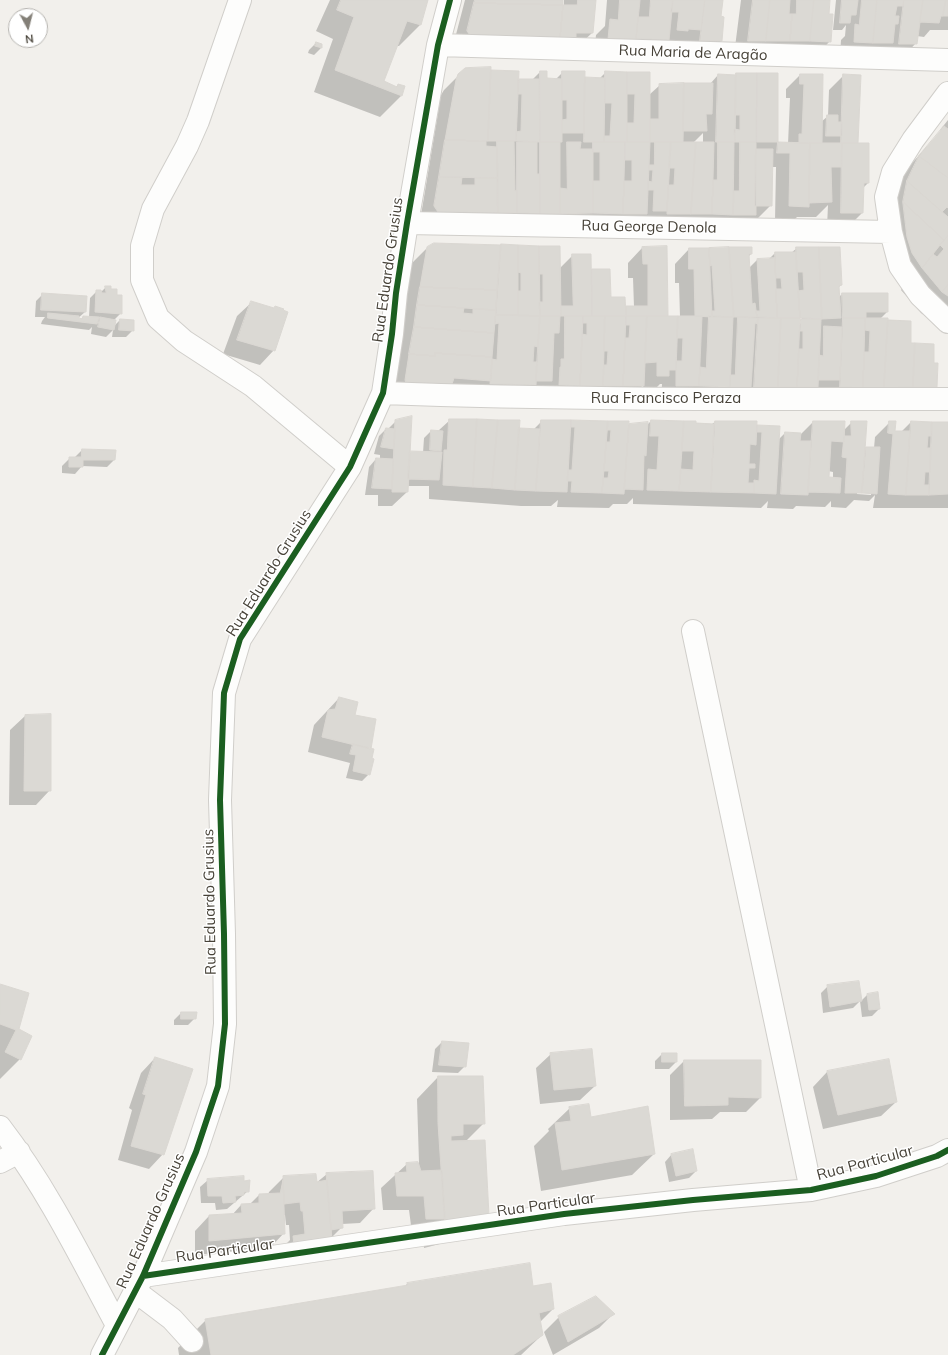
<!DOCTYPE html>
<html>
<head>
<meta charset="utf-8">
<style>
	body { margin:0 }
	#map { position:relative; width:948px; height:1355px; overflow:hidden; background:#f2f0ec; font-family:Mulish,sans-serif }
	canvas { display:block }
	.north { position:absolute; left:8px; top:8px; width:40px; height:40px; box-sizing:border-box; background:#fff; border:1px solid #b5b3af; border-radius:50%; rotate:173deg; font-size:11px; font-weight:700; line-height:16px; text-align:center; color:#474238 }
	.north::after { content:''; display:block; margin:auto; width:14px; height:18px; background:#837f77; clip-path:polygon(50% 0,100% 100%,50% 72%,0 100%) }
</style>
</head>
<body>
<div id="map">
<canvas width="948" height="1355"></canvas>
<div class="north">N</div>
</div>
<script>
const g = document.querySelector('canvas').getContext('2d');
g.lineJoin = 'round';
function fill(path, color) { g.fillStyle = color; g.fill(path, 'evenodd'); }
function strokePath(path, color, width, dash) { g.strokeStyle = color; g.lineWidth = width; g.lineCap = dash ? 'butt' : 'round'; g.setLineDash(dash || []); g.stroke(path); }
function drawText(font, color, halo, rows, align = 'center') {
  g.font = font + ' Mulish,sans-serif'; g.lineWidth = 3; g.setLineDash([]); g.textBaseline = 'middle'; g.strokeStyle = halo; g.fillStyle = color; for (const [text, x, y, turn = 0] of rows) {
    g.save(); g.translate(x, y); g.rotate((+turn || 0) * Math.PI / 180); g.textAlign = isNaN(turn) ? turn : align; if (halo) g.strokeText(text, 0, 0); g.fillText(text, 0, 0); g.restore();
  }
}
fill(new Path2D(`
	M330 0H427L420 25 399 46H397L383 81 396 87 398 85 403 87 401 96 380 117 314 92 333 39 316 31Z
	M465 0H562V6H564V0H595L592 33 577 47 453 46Z
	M607 0H722L720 17 721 41 706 55 594 53 596 35 605 26Z
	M741 0H829L828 15 830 41 816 56 734 55Z
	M836 0H948V30H930L924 37 917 36 916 43 902 58 840 56 841 40 845 36 846 25 842 30H833Z
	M316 43 321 45V48L314 55 308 53 309 50Z
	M489 71 518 72 517 80H532L540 72 546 79H556L563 72 584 78 599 79 606 72 649 95 660 85 710 84 718 75 734 76 736 74H777V143L788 144 790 98H786V89L800 75 821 122 828 116 829 90 844 75 857 144 868 183 863 188 862 213 848 227H827L828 205 816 217H797L793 221 775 220 776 167H772L771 205 756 220 420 221 441 95 444 90 459 75ZM703 133V143H693Z
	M948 120V331L947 332 921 313 901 290 907 282 889 217 904 172 941 131 940 130Z
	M559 247V269L573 255 591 270H609L610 298 625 308 634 307 633 278H628V263L642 248 667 317H680L679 283H675V264L689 249 751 248V254L748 257 749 268 757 260 769 259 775 253H791L797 248 841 285 838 288V298L842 294 887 312 880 319 910 322 909 344 933 364 936 386 922 401H661L662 384H660L654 390H643V385L628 400 391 395 412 263 427 248ZM799 317 802 318 799 328ZM718 386H738V388H718Z
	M106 287 116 296 121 313 114 320V326L120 320 133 330 126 337H112L113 330 106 337 91 334 92 327 89 330 41 324 42 321 45 317H35L36 301 43 294 86 297 85 312 77 319 80 320 83 317H89L90 298 97 291 100 293Z
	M252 302 274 350 260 365 223 354 237 316Z
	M450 420 533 430 542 421 628 422V425L647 423V425L651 421 695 422 694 423 712 424 715 422H756V426L779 427 778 440 785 433 801 434 813 422 843 431 852 422 864 449 866 448H874L875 437 890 422 894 432H901L911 422 948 423V508H873L875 495 869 501 854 500 846 508 831 507V501L825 507 796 506 793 509 767 508 768 501 761 508 633 504V498L627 504H613L609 508 557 507 558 500 551 506H521L429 499V486H407V492L392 506H378V495H365L369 467 376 459H380V455L374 454 379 436 386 429H388L396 421 409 454 423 453 424 438 431 431H438ZM828 471 833 472V478H828ZM857 492 871 493V495L857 494Z
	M82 450 115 451 114 460 107 467 82 466 75 474 62 473V466L70 458 75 457Z
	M339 698 370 750 369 774 362 781 346 778 350 763 308 752 314 725Z
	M50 715V790L36 805H9L10 730 25 716Z
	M858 982 861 1001 867 995 879 1009 872 1016 862 1017 860 1001 853 1008 823 1013 821 993 828 986Z
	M0 985 17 1029 31 1037 20 1059 0 1079Z
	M181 1013 195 1018 188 1025H174V1020Z
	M442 1042 465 1066 458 1073 432 1072 435 1049Z
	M551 1054 595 1086 580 1100 540 1104 536 1068Z
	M662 1054H676V1062L669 1069H655V1061Z
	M155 1058 163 1154 149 1169 118 1160 132 1110 129 1108 141 1073Z
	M684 1061 760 1098 746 1112H720L712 1119 670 1120V1075Z
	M827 1072 896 1102 881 1116 823 1129 813 1087Z
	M438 1077 484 1123 465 1142 467 1237 424 1248 423 1233H412L409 1210H383L381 1188 407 1164 419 1163 417 1099Z
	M570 1108 590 1118 654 1154 632 1175 541 1191 534 1146 549 1131 548 1129Z
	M672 1154 696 1171 689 1178 669 1182 665 1162Z
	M327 1174 374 1208 360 1223 342 1224V1227L331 1238 279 1251 290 1240 289 1225H286L285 1215H284V1233L270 1248 195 1255V1231L209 1216 232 1215 241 1205H249L259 1195H268L269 1192 284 1177 316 1183Z
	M208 1180 243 1182 248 1191 227 1209 216 1210 215 1203H201L200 1187Z
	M408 1283 532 1287 553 1309 540 1322 542 1335 521 1355H179L178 1348 206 1320 404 1287Z
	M613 1314 599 1328 553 1355 544 1332 559 1317Z`), '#0003');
const building = new Path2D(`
	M341 0H428L421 25 407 21 384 81 397 87 398 84 405 86 402 96 335 70 354 17 337 10Z
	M475 0H563V5L474 3Z
	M578 0H596L593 33H576V38H560L563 5H577Z
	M620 0H640L636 39H608L610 19 618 20Z
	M651 0H673L669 40 636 39 638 17H649Z
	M673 0H705L701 30 688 29V31L677 30 679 12H671Z
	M705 0H723L721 16 724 17 722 41H700Z
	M753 0H770L766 41H748Z
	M770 0H790L789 14H792L790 41H766Z
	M797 0H814L810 41H790L792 14H796Z
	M814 0H830L829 14H833L831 42 810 41Z
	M842 0H858L856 15H851L850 23H840Z
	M862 0H877L873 43 854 42 855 24 859 25Z
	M877 0H904L903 6H897L895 16H899L898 24H895L893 43H873Z
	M904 0H923L917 44H899Z
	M923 0H946L943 16H941L939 23 920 22Z
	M946 0H948V16H943Z
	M474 3 563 5 560 38H472L467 31Z
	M316 42 322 44V48L315 46Z
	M491 67 488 141 445 140 456 80 458 74 465 68Z
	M491 70 519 71 516 141H488Z
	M540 71H547V78L562 79V142H540Z
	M562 71H585L584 133H562V120L567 119V100H562Z
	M605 71 627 72V142H604V136H610L612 103H605Z
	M627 72H650V142H627V123H634L635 94H627Z
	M736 73H757L756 142H735L734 129 740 130V115H735Z
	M757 73H778V142H757Z
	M718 74 736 75 735 142H716Z
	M800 74H823L822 143H799V134H802L804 84H800Z
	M843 74 861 75 858 143H841Z
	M585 77 605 78 604 142H584Z
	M518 79H539L540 142 516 141V132L521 131 522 94H518Z
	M684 83H713L712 114H706L707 131H683Z
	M684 83 683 142H650V119H659V84Z
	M827 115H838V122H842V136H826Z
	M944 126 948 129V178L919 156Z
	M445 140 486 141V146L497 147 498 178 439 177Z
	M497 141H514L515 191 517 190V213H498Z
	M517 142H537V174H540V214L517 213Z
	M540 142H560V214H540Z
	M567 142H581L580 149H593V213L560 214V188L567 189Z
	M593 142H625L623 214 593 213V181H600V152H593Z
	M625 142H650L647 214H623L624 181H632V160H625Z
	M655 142H671L667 211H653L654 190H648V181L652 182 653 170H649V165H654Z
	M671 142H696L691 214H667L668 185H674L675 168H669Z
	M696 142H714L712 214H691Z
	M718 142H734L733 215 712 214 713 180H717Z
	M740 142H756V215H733L734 191H739Z
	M778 142 810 143 809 207 789 206 790 153H777Z
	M810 143H842V167H831L832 202 809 203Z
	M842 143H869V183H864L863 213H841Z
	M756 149H773L772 206H755Z
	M919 156 948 178V208L947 207 942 212 907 181Z
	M439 177H462L461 185H475V178H498V213L438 212 434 206Z
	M907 181 948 217V236L944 240 903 202Z
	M903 202 944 240 922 268 912 253 907 237Z
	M948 236V285L942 292 922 268 933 254 937 257 944 249 940 245Z
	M434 243 501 245 497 290 420 287 427 247Z
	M501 244 518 245V315H496Z
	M518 245 539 246 540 316 518 315V291H521V273L518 272Z
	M539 246H560L561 316H540L539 302H543V274H539Z
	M667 246 668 316H626V306H648V264H643L642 247Z
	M729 247H752V254H749L752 304 755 303 757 317H734Z
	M729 247 734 317H712V311H715L712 265 710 266 709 248Z
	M796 247H819L822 319 800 318 798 291 804 290 803 272H797Z
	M819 247H840L842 285 839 286 841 318 822 319Z
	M689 248H709L712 317 695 316 694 269H689Z
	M775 252H796L800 318H777L776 289H782L781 278H776Z
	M572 254H591L592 316H561V306H573Z
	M775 258 777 318 757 317 756 311H760L757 259Z
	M592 269H610L611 297H625L626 316H592Z
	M948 285V296L942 292Z
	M105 286H111V289H117V295H122V314L95 312 96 290H101L102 293H106Z
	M420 287 497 290 496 310 417 305Z
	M42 293 87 296 86 312 41 310Z
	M842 293H888V312H866V318H843Z
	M251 301 274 308 275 306 284 309 283 310 288 312 275 351 237 340Z
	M417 305 464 308 463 313 473 314V309L496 310 494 333 414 327Z
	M48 313 79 316V318L82 319 83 316 99 317 97 324 48 318Z
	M496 315 540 316 538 347 534 346 533 362H537L536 385 490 384 492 359 497 360 499 323 495 324Z
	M540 316H560L559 333H554L552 381H536Z
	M565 316H583L580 386 559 385 560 367H561V359H564Z
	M583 316H605L603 386H580L582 334 587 335V323H583Z
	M605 316H626L623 386H603L604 365H607L608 351H604Z
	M626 316H647L644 386H623L625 338H629L630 325H626Z
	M647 316H678L676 370H669V376H657V362L645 363Z
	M678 316H702L699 386H676V361H682L683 338H677Z
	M709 316 733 317 730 387 699 386 700 367 706 368Z
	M100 317 116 320 114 330 98 327Z
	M738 317 758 318V324L755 323 751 387H730V375H735Z
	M758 318H781L778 387H754Z
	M781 318H800L797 387H778Z
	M843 318H865L863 388 840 387Z
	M865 318H888L884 388H863L864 352H869L870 331 865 330Z
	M120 319 134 320V331L119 330Z
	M801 319H821L818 387H797L799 349H803V331H800Z
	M888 320 911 321V343H915L913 387 884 388Z
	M824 326 842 327 840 380H818L819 355 823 356Z
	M414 327 494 333 492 357 435 353V356L409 354Z
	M915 343 934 344V363H938L937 387H913Z
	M435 353 492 357 491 381 454 378 452 384 407 385 405 380 409 354 435 356Z
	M412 416 408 492H392L395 420Z
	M449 419H477L473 487 443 485 444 450H447Z
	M477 419 498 420 492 488 473 487Z
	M498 420H520L515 490 492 488Z
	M541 420H571L567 492 536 491Z
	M571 420 608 421 602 493 571 492 572 481H567L568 470H572L575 427H571Z
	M651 420 684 421 679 491 647 490 648 469 657 470 659 436H650Z
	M608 421H629L624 494 602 493 603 478H608L609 471H604L606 442H610L611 430H607Z
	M684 421H696V423L714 424 711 492 679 491 681 469 693 470 694 451H682Z
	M715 421H757L756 445 750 444 749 464H755V468H749L748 483H754V493L711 492Z
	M813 421H845L844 442 831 441 829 477 841 478 840 493 808 492Z
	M851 421H867L862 493H845L847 458 842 457 844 436H851Z
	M889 421H896L895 431H910L906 495 888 494 893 434 888 433Z
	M911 421 932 422V436H928L927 448H931L930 472H925L924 485H929V495H906Z
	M648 422 646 456 644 455 643 490 624 489 629 424Z
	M932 422H948V494L929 495Z
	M757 425 780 426 776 494 754 493V480L759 481 762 432H757Z
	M386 428 395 429 394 449 381 447Z
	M519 428 540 429 536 491 515 490Z
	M431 430 443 431 441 451 430 450Z
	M785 432 801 433 800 441H811L808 495 781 494Z
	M866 447H880L877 494 862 493Z
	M82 449 116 450 115 460H83V467H69V457H81Z
	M410 451 442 452 439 480 408 479Z
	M376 458 393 459 392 489 372 488Z
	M339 697 358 702 355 715 376 719 371 749 322 737 328 710 335 709Z
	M51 714V791H24L25 715Z
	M353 744 374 749 372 758 374 759 370 775 353 771 356 755 350 754Z
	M859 981 862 1001 830 1007 827 985Z
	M0 984 29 993 19 1029 32 1036 21 1060 5 1052 16 1030 0 1024Z
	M878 992 880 1009 869 1010 867 994Z
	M181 1012H197L196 1019H181Z
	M442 1041 469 1043 466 1067 439 1065Z
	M592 1049 596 1086 554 1090 550 1053Z
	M662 1053H677V1062H662Z
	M155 1057 193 1069 164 1155 131 1146 146 1095 143 1094Z
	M889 1059 897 1102 838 1115 827 1071Z
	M684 1060H761V1098L728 1097V1105L685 1106Z
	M438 1076H483L485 1124H463V1135L451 1136V1141L485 1140 489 1215 445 1228 438 1123Z
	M589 1104 591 1117 648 1106 655 1154 562 1170 555 1123 571 1121 569 1107Z
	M693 1149 697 1171 676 1176 671 1154Z
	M418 1162 421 1171 442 1170 445 1219H426L424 1196H397L395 1173 407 1172 406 1163Z
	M373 1171 375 1209 342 1211 343 1228 331 1230 326 1173Z
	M316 1174 317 1182 327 1180 332 1240 294 1245 293 1236 305 1234 303 1211H301L300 1202 284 1204 283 1176Z
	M244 1176V1181L250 1180 249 1192H244V1195L235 1196 236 1202 223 1203 222 1196H208L207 1179Z
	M283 1180 285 1234 209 1241V1215L242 1213 241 1204 259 1203V1194L280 1193Z
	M530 1263 533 1286 551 1283 554 1309 539 1313 543 1335 513 1355H211L205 1319 408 1285 407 1283Z
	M596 1296 615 1314 568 1342 558 1316Z`);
fill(building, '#dbd9d4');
strokePath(building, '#dad7d2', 1);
const minor = new Path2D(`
	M240 0 198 121 187 146 153 209 142 246V280L158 318 184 341 253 386 350 467
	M438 45 948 60
	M948 93 913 140 893 172 886 197 891 232 900 266 920 295 948 322
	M407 223 891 232
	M383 393C571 400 760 399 948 399
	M693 631 811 1190
	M0 1127C47 1188 81 1258 117 1325
	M0 1162 19 1152
	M143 1276 564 1214 693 1200 811 1190 876 1176 937 1156 948 1150
	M135 1291 172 1319 192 1341
	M102 1355 143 1276 196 1152 218 1086 225 1024 224 934 220 800 224 693 240 639 350 467 383 393 392 334 396 293 407 223 438 45 450 0`);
strokePath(minor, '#d0ceca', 24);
strokePath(minor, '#fdfdfc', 22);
strokePath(new Path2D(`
	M143 1276 564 1214 693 1200 811 1190 876 1176 937 1156 948 1150
	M102 1355 143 1276 196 1152 218 1086 225 1024 224 934 220 800 224 693 240 639 350 467 383 393 392 334 396 293 407 223 438 45 450 0`), '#1b5e20', 6);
drawText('15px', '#474238', '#fff', [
	["Rua Maria de Aragão",693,53,2],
	["Rua George Denola",649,227,1],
	["Rua Eduardo Grusius",388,270,-82],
	["Rua Francisco Peraza",666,398],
	["Rua Eduardo Grusius",269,573,-58],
	["Rua Eduardo Grusius",210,902,-91],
	["Rua Particular",865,1163,-15],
	["Rua Particular",546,1205,-8],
	["Rua Eduardo Grusius",151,1221,-66],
	["Rua Particular",225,1251,-8]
]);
</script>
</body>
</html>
